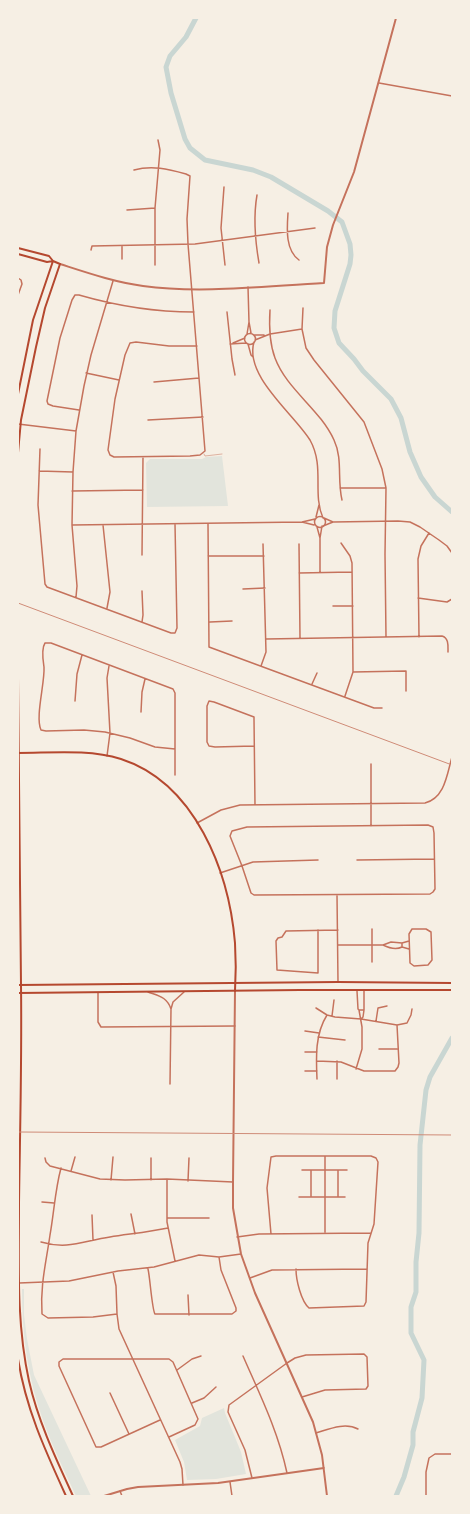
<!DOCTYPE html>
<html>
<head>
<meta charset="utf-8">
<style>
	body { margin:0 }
	#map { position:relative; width:470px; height:1514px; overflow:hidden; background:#f6efe4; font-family:Mulish,sans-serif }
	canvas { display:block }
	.frame { position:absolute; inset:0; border:19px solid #f6efe4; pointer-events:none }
</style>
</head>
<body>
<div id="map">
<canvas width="470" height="1514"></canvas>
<div class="frame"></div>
</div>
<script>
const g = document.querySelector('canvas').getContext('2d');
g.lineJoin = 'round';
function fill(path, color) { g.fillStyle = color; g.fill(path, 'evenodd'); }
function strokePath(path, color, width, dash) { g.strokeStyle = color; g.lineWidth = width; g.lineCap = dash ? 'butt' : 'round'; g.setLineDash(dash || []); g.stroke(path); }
fill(new Path2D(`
	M222 456 228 506 147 507 146 463 150 459H202L206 457Z
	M22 1289H24V1315L27 1339 34 1375 91 1496H76C65 1472 53 1448 44 1423 28 1380 22 1335 22 1289Z
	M224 1408 225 1413 241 1452 246 1474 216 1479 187 1480 184 1462 175 1440 200 1426 202 1418Z`), '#e2e4dc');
strokePath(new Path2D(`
	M196 18 186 37 170 56 166 67 171 93 185 139 190 148 205 160 253 170 271 177 328 211 342 222 350 244 351 255 350 264 335 311 334 328 339 343 354 359 363 371 391 399 401 418 410 452 421 477 435 497 452 512
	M396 1496 404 1477 413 1445V1432L422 1398 424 1360 411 1333V1307L416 1292V1262L419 1233 420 1145 426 1090 430 1077 452 1038`), '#c9d6d2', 5);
strokePath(new Path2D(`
	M204 454 205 456 222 454`), '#c5725c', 0.5);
strokePath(new Path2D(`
	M379 83 452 96
	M134 170C152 165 168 169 186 174L190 176 187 219 188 244 205 451 200 455 190 456 114 457 110 455 108 450 115 399 125 355 130 343 136 342 169 346H197
	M224 187 221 228 225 265
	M257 195C253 218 255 240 259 263
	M127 210 155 208
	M288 213C287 228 285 250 299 260
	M122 246V259
	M91 250 92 246 195 244 315 228
	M155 265V208L160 150 158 140
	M18 278 21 280 22 284 18 295
	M248 287 249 322 251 333
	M303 308 302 329 306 348 314 360 364 422 382 469 386 488 385 554 386 637
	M270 310C269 326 269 342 275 358 287 390 320 409 334 440 343 459 337 480 342 500
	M227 312 232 359 235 375
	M244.5 339a5.5 5.5 0 1 1 11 0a5.5 5.5 0 1 1-11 0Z
	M247 334 249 322
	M254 335H264
	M255 340 270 334 302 329
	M254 342C244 376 294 414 310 440 325 467 312 493 323 518
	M233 343 245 338
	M230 344 246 343
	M248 344 251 355 253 357
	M86 373 119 380
	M154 382 199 378
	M79 410 53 406 48 404 47 401 60 338 72 300 75 295H79C117 306 155 312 194 312
	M148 420 203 417
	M18 424 76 431
	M40 449 38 505 45 584 47 587 171 633H175L177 628 175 524
	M39 471 73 472
	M340 488H386
	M72 491 143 490
	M314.5 522a5.5 5.5 0 1 1 11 0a5.5 5.5 0 1 1-11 0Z
	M316 517 319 505
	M324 518 333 522
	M302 522 314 525
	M208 524 209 647 374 708H382
	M72 525 302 522 315 519
	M103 525 110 592 107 608
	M323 526 333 522 398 521 410 522 420 527 439 540 447 546 452 553
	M317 527 320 538
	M341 543 350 556 352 563 353 672 345 696
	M299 544 300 638
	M142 555 143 457
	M208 556H264
	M320 572V538L322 526
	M299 573 352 572
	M243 589 265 588
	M142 591 143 615 142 622
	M76 597 77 586 72 525 73 472 76 431 84 386 91 355 113 281
	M418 598 447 602 452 599
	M333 606H353
	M210 622 232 621
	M419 637 418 559 421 546 429 533
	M266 639 442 636C449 638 448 646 448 652
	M261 666 266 652 263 544
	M353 672 406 671V691
	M312 684 317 673
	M75 701 77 674 82 655
	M141 712 142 692 145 679
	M254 746 215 747 209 746 207 742V706L209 701 214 702 254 717V719L255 805
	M175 749 155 747 130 738 105 732 84 730 46 731 41 730C35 717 45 683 44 667 43 660 41 649 45 643H51L173 689 175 693V775
	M107 756 110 733 107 678 109 666
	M371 764V826
	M197 823 221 810 240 805 425 803C445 798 447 774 452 757
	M428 825 433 827 434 833 435 889 433 892 430 894 254 895 251 893 242 866 230 836 232 831 247 827Z
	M357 860 434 859
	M220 873 253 862 318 860
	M337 895 338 982
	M412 929H426L431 932 432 960 428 965 414 966 410 963 409 934Z
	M318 930V973L277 970 276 941 278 938 282 937 286 931 338 930
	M402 943 409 941
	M338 945H383L391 942 402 943V947C396 950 389 948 383 945
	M402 947 409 949
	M372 962V929
	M357 991 358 1009 359 1010H364V991
	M148 992C159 996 167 997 171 1009L173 1002 184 992
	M98 993V1022L101 1027 235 1026
	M316 1008 327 1015 335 1017 361 1019 397 1025 407 1023 411 1015 412 1009
	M332 1016 334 1000
	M361 1019 363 1017 364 1010
	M376 1021 378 1008 387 1006
	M305 1031 319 1033
	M318 1037 345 1040
	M379 1049H397
	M305 1052H317
	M317 1061 341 1062 364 1071H395L398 1067 399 1063 397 1025
	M356 1069 362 1049V1027L359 1010
	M305 1071H317
	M317 1079C316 1057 315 1034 327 1015
	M337 1079V1061
	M170 1084 171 1009
	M325 1156V1232
	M45 1158 46 1162 50 1166 100 1179 125 1180 167 1179 233 1182
	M151 1158V1180
	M61 1168C55 1190 54 1213 50 1235 46 1263 40 1286 42 1314L48 1318 93 1317 117 1314
	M302 1170H347
	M311 1170V1196
	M71 1171 75 1157
	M338 1171V1197
	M111 1180 113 1157
	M167 1180V1222L175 1261
	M188 1181 189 1158
	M299 1197H345
	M42 1202 54 1203
	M131 1214 135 1234
	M92 1215 93 1240
	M167 1218H209
	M271 1234 267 1188 271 1157 276 1156H371L376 1158 378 1162 374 1224 368 1243 366 1302 364 1306 309 1308C301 1301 296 1280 296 1269
	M237 1237 259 1234 371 1233
	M41 1242C68 1250 83 1241 110 1237 129 1234 149 1232 168 1228
	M148 1269C150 1277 152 1310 155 1314H232L236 1311V1308L221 1270 219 1257
	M113 1272 116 1286 117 1314 119 1329 180 1462 182 1469 183 1485
	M250 1278 272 1270 367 1269
	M19 1283 69 1281 118 1271 154 1267 199 1255 219 1257 241 1254
	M188 1295 189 1315
	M243 1356C260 1395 278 1431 287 1473
	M177 1370 192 1359 201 1356
	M110 1393 129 1434
	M192 1403 204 1398 216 1387
	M160 1420 101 1447H96L59 1366V1362L63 1359H169L173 1362 198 1419 195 1425 169 1437
	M316 1433C329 1429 345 1422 358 1429
	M252 1478 245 1450 228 1412 229 1405 287 1363 295 1358 306 1355 364 1354 367 1357 368 1386 366 1389 325 1390 302 1397
	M230 1482 232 1496
	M120 1491 122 1496
	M426 1496V1472L429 1458 435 1454H452`), '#c5725c', 1.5);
strokePath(new Path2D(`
	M60 264C88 273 114 282 143 286 200 294 266 286 324 283L327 247 333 225 354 172 396 18
	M235 991 233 1182V1208L241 1254 255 1293 313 1422 322 1455 327 1496
	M104 1496 127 1489 138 1487 218 1483 324 1468`), '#c5725c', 2);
strokePath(new Path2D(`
	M18 248 49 256 53 261
	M18 254 47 262 53 261 60 264 45 308 36 347 21 420 18 453
	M18 394 33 320 53 261
	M18 678 21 985
	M18 753C52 753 88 749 121 759 195 783 229 871 235 943 236 959 236 975 235 991`), '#b5482f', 2);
strokePath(new Path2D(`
	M18 985 338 982 452 983
	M21 985C22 1058 20 1130 19 1203 19 1262 16 1322 29 1381 38 1421 56 1459 73 1496
	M18 993 300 990H452
	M18 1359C26 1409 45 1450 66 1496`), '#b5482f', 2);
strokePath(new Path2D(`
	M18 603 452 765
	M18 1132 452 1135`), '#cf8b77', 1);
</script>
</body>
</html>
